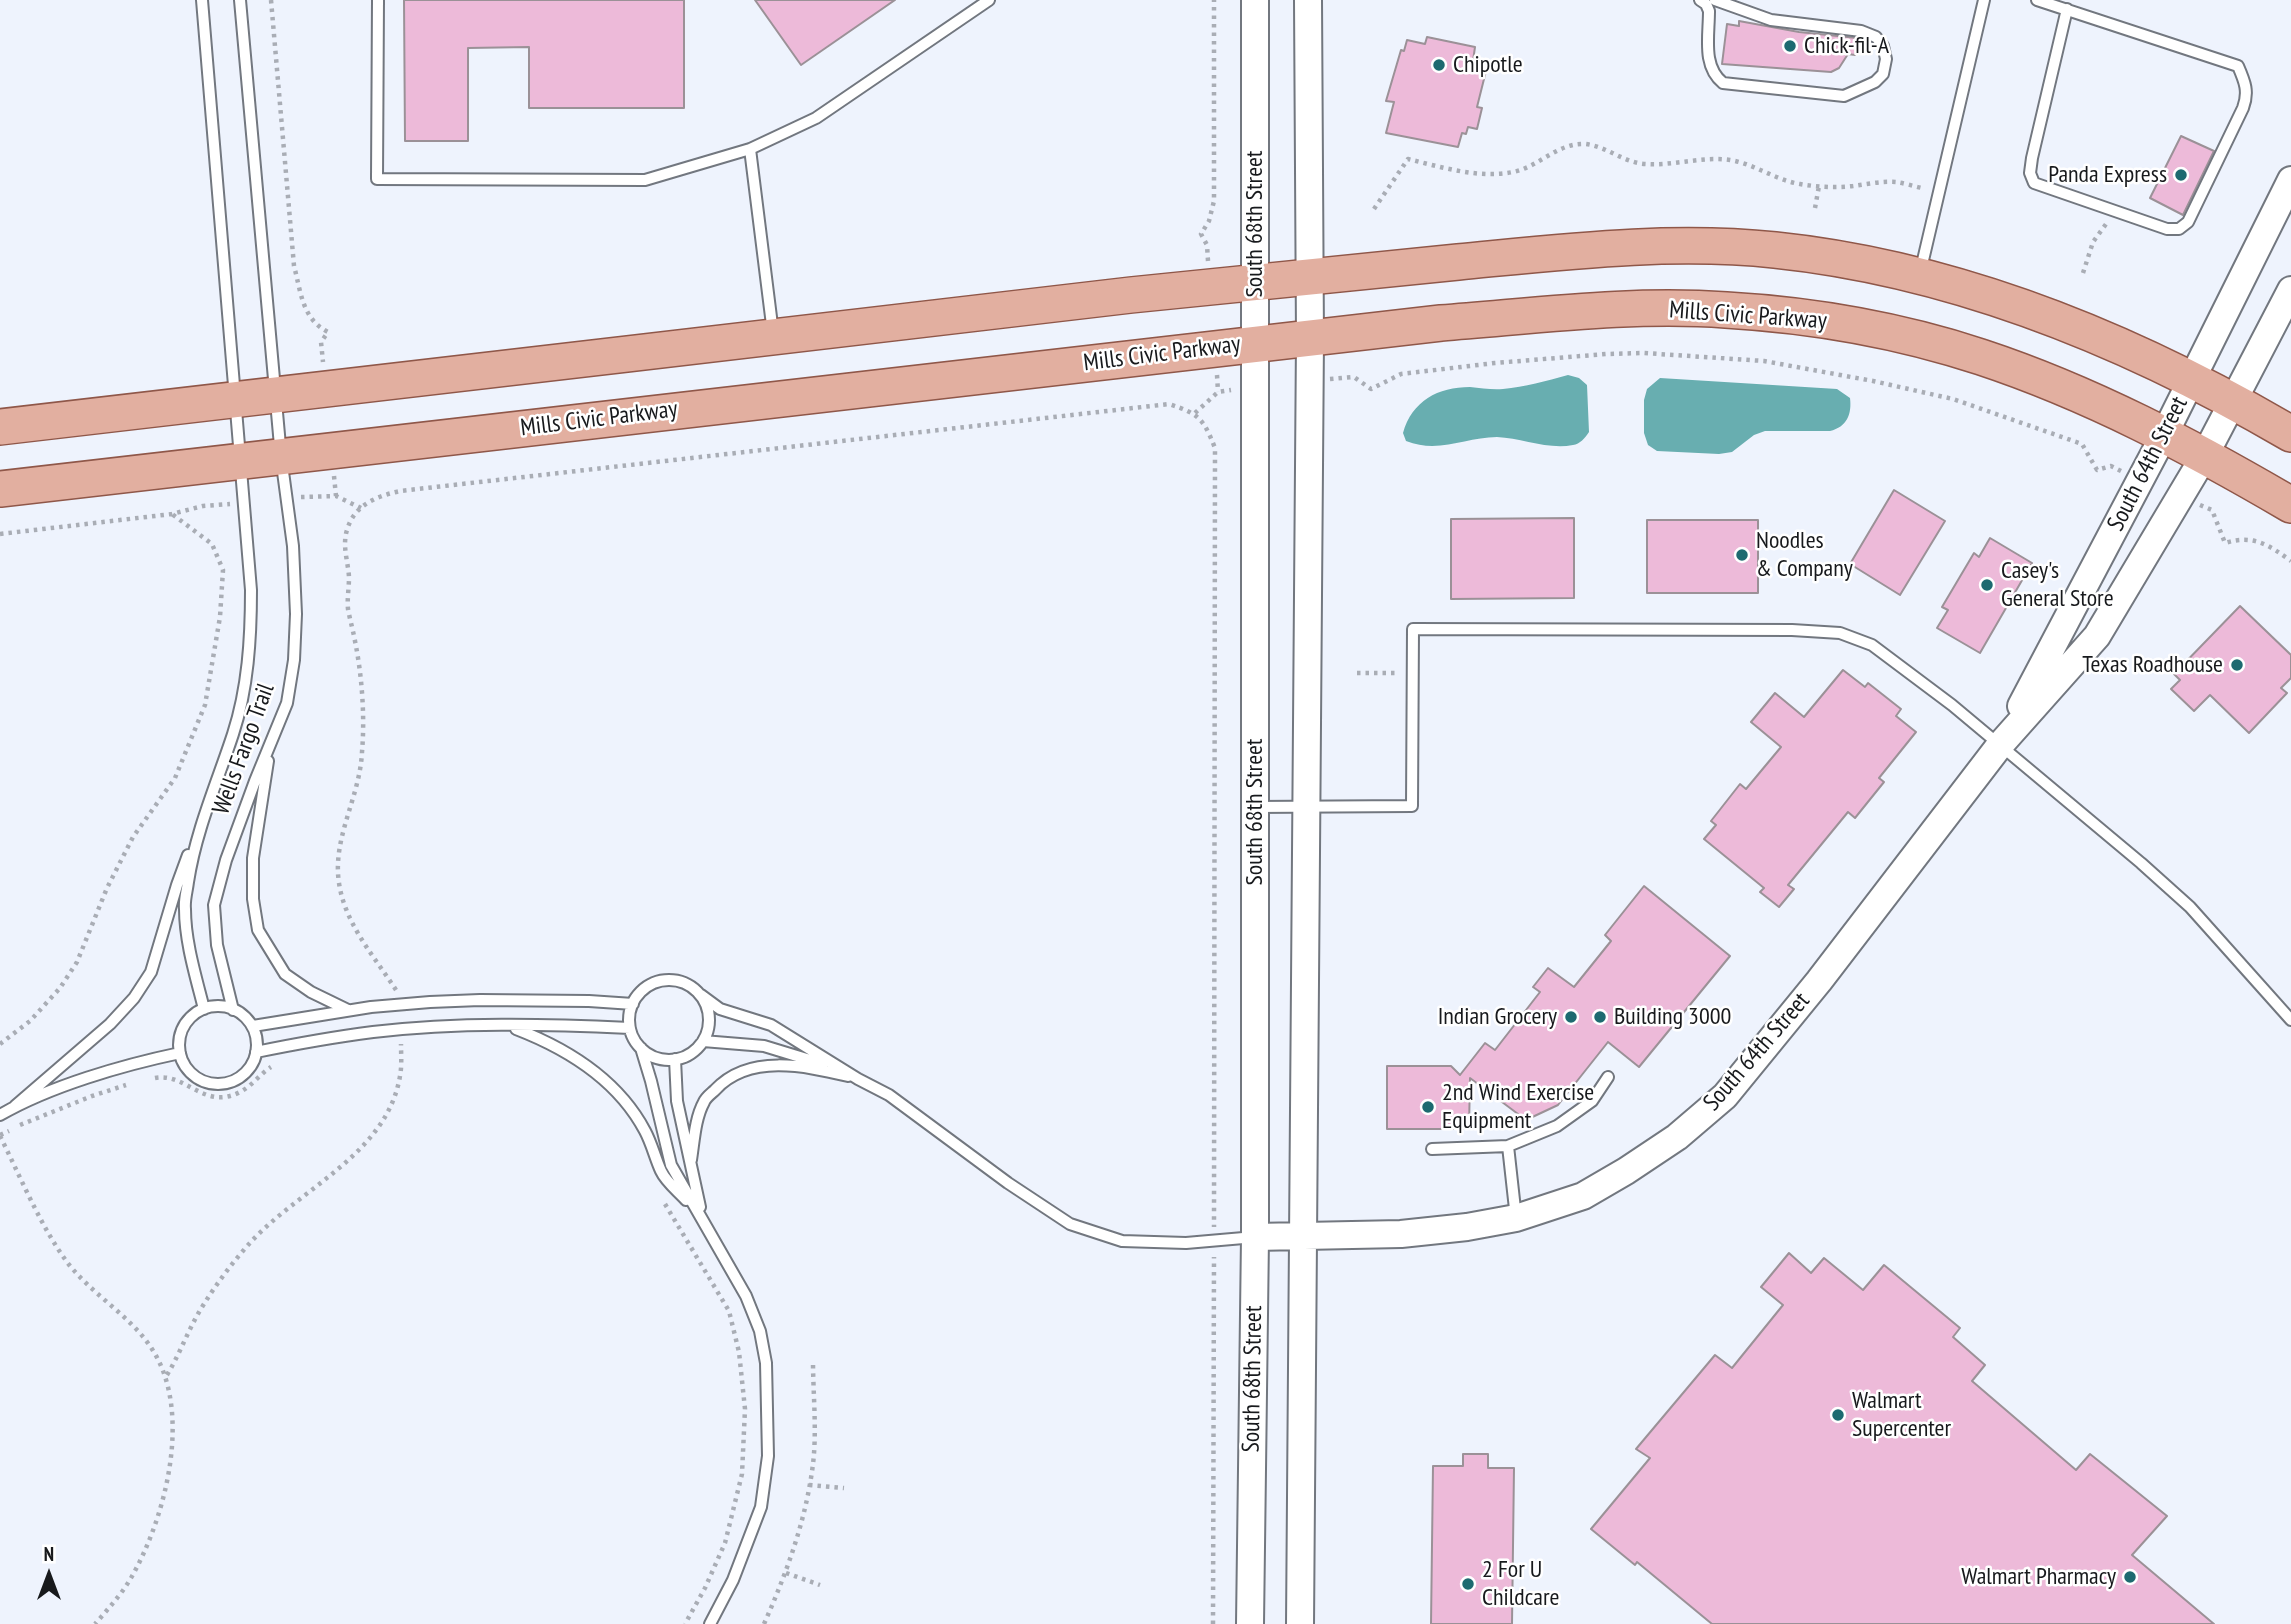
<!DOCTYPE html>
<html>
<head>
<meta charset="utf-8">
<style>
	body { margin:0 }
	#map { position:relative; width:2291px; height:1624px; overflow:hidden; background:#eef3fd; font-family:"PT Sans Narrow",sans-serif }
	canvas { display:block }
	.north { position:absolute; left:14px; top:1540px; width:70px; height:70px; -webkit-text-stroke:5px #fff; paint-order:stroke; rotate:0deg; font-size:19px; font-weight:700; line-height:28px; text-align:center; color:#17191c }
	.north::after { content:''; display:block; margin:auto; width:24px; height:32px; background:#17191c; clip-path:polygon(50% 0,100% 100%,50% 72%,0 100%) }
</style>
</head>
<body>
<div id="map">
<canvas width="2291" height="1624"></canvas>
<div class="north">N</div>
</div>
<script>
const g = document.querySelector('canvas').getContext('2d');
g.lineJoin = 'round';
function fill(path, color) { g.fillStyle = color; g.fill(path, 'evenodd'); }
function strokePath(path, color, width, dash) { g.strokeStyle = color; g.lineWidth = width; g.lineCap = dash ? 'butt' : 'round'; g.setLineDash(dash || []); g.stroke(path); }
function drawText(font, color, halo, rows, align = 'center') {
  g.font = font + ' "PT Sans Narrow",sans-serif'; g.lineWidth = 5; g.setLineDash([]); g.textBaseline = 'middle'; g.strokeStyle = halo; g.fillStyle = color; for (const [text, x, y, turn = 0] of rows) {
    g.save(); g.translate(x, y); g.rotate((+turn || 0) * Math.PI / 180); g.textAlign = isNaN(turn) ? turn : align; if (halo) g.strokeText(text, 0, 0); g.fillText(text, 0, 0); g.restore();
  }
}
fill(new Path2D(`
	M1568 375 1579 378 1587 385 1589 432C1585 438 1580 444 1573 445 1548 450 1522 438 1497 437 1466 437 1439 454 1406 441L1403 433C1412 401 1438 387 1470 387 1481 388 1492 390 1503 389 1525 387 1546 381 1568 375Z
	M1660 378 1837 389 1850 398C1852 414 1847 427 1830 431H1765L1754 435 1732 452 1719 454 1657 451 1648 445 1644 433V400L1647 389Z`), '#68aeb0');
const building = new Path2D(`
	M404 0H684V108H529V47L468 48V141H405Z
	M755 0H895L801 65Z
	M1739 21 1799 32 1857 38 1855 55 1848 54 1839 68 1831 72 1722 64 1727 24 1739 26Z
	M1427 37 1475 47 1472 68 1486 71 1477 107 1482 108 1477 129 1468 127 1466 134 1462 133 1458 147 1386 133 1394 102 1386 101 1401 50 1404 51 1407 40 1425 44Z
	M2181 136 2214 151 2183 215 2150 198Z
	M1894 490 1945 521 1900 595 1850 564Z
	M1574 518V598L1451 599V519Z
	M1647 520H1758V593H1647Z
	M1990 538 2032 563 1980 653 1937 628 1948 610 1942 607 1974 553 1979 557Z
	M2240 606 2291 655V678L2281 688 2287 693 2249 733 2210 695 2194 711 2171 689 2180 680 2174 674Z
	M1843 670 1865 687 1868 683 1901 709 1896 716 1916 732 1879 778 1884 782 1855 818 1848 812 1788 885 1794 889 1779 907 1760 892 1764 888 1704 839 1716 825 1711 821 1740 784 1746 789 1781 747 1751 722 1775 693 1804 717Z
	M1644 886 1730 956 1639 1067 1608 1042 1558 1105 1526 1120 1470 1078 1469 1129H1387V1066H1451L1460 1075 1485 1043 1495 1050 1540 992 1533 987 1548 968 1574 987 1611 941 1605 935Z
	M1789 1253 1811 1273 1824 1258 1863 1290 1884 1265 1960 1328 1953 1337 1985 1365 1972 1381 2076 1470 2090 1454 2167 1516 2132 1555 2214 1624H1712L1637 1562 1635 1565 1591 1529 1650 1458 1636 1449 1715 1355 1732 1368 1783 1305 1761 1287Z
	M1463 1454H1488V1468H1514L1512 1624H1431L1433 1466H1463Z`);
fill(building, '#edbad9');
strokePath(building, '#9b9197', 2);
const service = new Path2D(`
	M202 0 251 590C251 639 248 688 233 734 217 783 196 830 188 882 187 891 184 900 185 909 185 942 196 977 204 1009
	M378 0 377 179 645 180 750 149 816 118 989 0
	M1700 0 1706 4 1709 11C1709 37 1702 66 1723 83L1844 96 1875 82 1883 74 1886 59 1883 46 1876 37 1861 31 1771 20 1715 0
	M2037 0 2238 66C2245 82 2249 92 2243 108L2188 222 2179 229H2167L2034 183 2030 173 2032 158 2067 9
	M750 149 773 333
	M1920 273 1984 0
	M268 761 253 858V899L258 930 285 974 311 992 348 1010
	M1255 807 1412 806 1413 629 1792 630 1840 633 1872 645 1952 705 2141 863 2190 907 2291 1020
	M629 1020a40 40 0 1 1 80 0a40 40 0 1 1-80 0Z
	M701 995 720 1009 771 1025 858 1079 889 1095 1008 1183 1070 1224 1122 1241 1186 1243 1255 1237
	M179 1045a39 39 0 1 1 78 0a39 39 0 1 1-78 0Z
	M233 1010 217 945 214 905 226 860 255 781 287 703 294 660 296 614 293 546 281 457 240 0
	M253 1026 371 1007 430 1002 480 1000 589 1001 633 1004
	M516 1029C568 1049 618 1080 645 1131 652 1144 655 1158 661 1171 666 1182 678 1191 686 1200
	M703 1041 764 1046 823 1064
	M641 1048 651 1081 671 1165 746 1296 760 1331 766 1363 768 1456 761 1507 733 1580 710 1624
	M256 1052C295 1044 334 1037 373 1032 458 1022 545 1024 630 1028
	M675 1059 677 1101 700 1207
	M15 1106 110 1024 134 998 151 972 177 885 188 855
	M0 1115C50 1086 123 1065 180 1053
	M1432 1149 1508 1146
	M691 1160C694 1141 695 1118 704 1102 706 1097 712 1093 715 1090 749 1053 805 1066 848 1076
	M1516 1218 1508 1146 1557 1126 1592 1101 1608 1077`);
const tertiary = new Path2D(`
	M2021 706 2164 435 2291 180
	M1255 1237 1401 1234 1467 1227 1516 1218 1583 1196 1626 1171 1677 1137 1725 1096 1819 981 2000 745 2097 636 2205 455 2291 290
	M1250 1624 1255 1237V0
	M1300 1624 1310 338 1308 0`);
const primary = new Path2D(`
	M0 427C377 385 754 338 1131 295 1240 283 1349 272 1458 262 1563 252 1669 239 1775 250 1957 269 2134 342 2291 434
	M0 489 1441 323C1535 316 1632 303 1726 310 1812 315 1899 330 1981 357 2090 393 2192 447 2291 505`);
strokePath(service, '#72777f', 14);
strokePath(tertiary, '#72777f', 30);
strokePath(primary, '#8f5749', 38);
strokePath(new Path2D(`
	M271 0 294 266C301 292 302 319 328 332L321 342 323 362
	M1815 208 1819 186
	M1374 209 1408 159C1441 167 1479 179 1513 172 1539 167 1558 142 1586 144 1608 147 1624 163 1646 164 1674 166 1702 156 1730 160 1755 164 1775 180 1800 184 1817 187 1836 188 1853 186 1867 184 1882 181 1896 182 1904 183 1913 186 1922 188
	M1208 261 1207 245 1201 234 1209 221 1214 201V0
	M2083 273 2093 242 2106 224
	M1217 375 1218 392
	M1330 379 1354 377 1371 389 1401 374 1495 363 1606 354 1644 353 1764 361 1873 381 1953 399 2082 444 2097 470 2111 466 2121 471
	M1195 413 1218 392 1231 390
	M334 476 336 496
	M301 497 336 496 361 508
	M2200 505 2212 510 2225 543C2253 534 2269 545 2291 561
	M0 534 172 514 203 506 230 504
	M1357 673H1398
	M396 990C374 956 345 924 339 883 332 838 360 797 362 752 365 716 362 676 355 641 353 630 350 620 348 609 347 599 349 588 349 577 348 561 342 546 347 530 354 505 377 496 400 491L1169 404C1199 414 1203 418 1215 448L1214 1227
	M0 1044 30 1021 60 988 77 962 107 888 133 837 175 778 205 705 220 617 223 570 212 544 172 514
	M155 1078C186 1072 204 1111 240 1092 252 1086 260 1074 271 1067
	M20 1125 92 1096 126 1085
	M0 1135 9 1131
	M0 1136C20 1176 41 1227 67 1262 92 1295 130 1315 152 1349 193 1412 166 1517 131 1578 121 1595 108 1609 95 1624
	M665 1204 729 1311 739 1352 745 1409 742 1474 725 1543 705 1588 685 1624
	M167 1375C181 1352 189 1327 204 1304 217 1283 233 1262 249 1244 298 1189 387 1155 400 1076 402 1066 401 1054 401 1044
	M809 1485 844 1488
	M786 1573 820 1585
	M764 1624C787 1572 806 1520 813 1464 817 1430 813 1394 813 1361
	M1213 1624 1214 1257`), '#a9adb5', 4.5, [3.5, 5]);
strokePath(service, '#fff', 10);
strokePath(tertiary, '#fff', 26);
strokePath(primary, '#e2afa0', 35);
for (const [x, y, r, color] of [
	[1790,46,7,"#1d6a70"],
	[1439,65,7,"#1d6a70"],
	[2181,175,7,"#1d6a70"],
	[1742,555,7,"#1d6a70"],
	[1987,585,7,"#1d6a70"],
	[2237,665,7,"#1d6a70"],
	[1571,1017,7,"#1d6a70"],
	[1600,1017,7,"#1d6a70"],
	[1428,1107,7,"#1d6a70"],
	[1838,1415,7,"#1d6a70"],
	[2130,1577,7,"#1d6a70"],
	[1468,1584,7,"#1d6a70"]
]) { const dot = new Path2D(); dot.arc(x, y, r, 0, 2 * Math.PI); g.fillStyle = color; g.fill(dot); strokePath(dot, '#fff', 2.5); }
drawText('24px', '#17191c', '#fff', [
	["Chick-fil-A",1804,46],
	["Chipotle",1453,65],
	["Panda Express",2167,175,"right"],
	["Noodles",1756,541],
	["& Company",1756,569],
	["Casey's",2001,571],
	["General Store",2001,599],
	["Texas Roadhouse",2223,665,"right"],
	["Indian Grocery",1557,1017,"right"],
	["Building 3000",1614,1017],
	["2nd Wind Exercise",1442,1093],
	["Equipment",1442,1121],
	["Walmart",1852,1401],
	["Supercenter",1852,1429],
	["2 For U",1482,1570],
	["Childcare",1482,1598],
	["Walmart Pharmacy",2116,1577,"right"]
], 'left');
drawText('24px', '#17191c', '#fff', [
	["South 68th Street",1255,224,-90],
	["Mills Civic Parkway",1748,316,4],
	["Mills Civic Parkway",1162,354,-7],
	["Mills Civic Parkway",599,419,-7],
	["South 64th Street",2148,464,-63],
	["Wells Fargo Trail",244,749,-70],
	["South 68th Street",1255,812,-90],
	["South 64th Street",1757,1052,-49],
	["South 68th Street",1253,1379,-89]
]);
</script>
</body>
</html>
